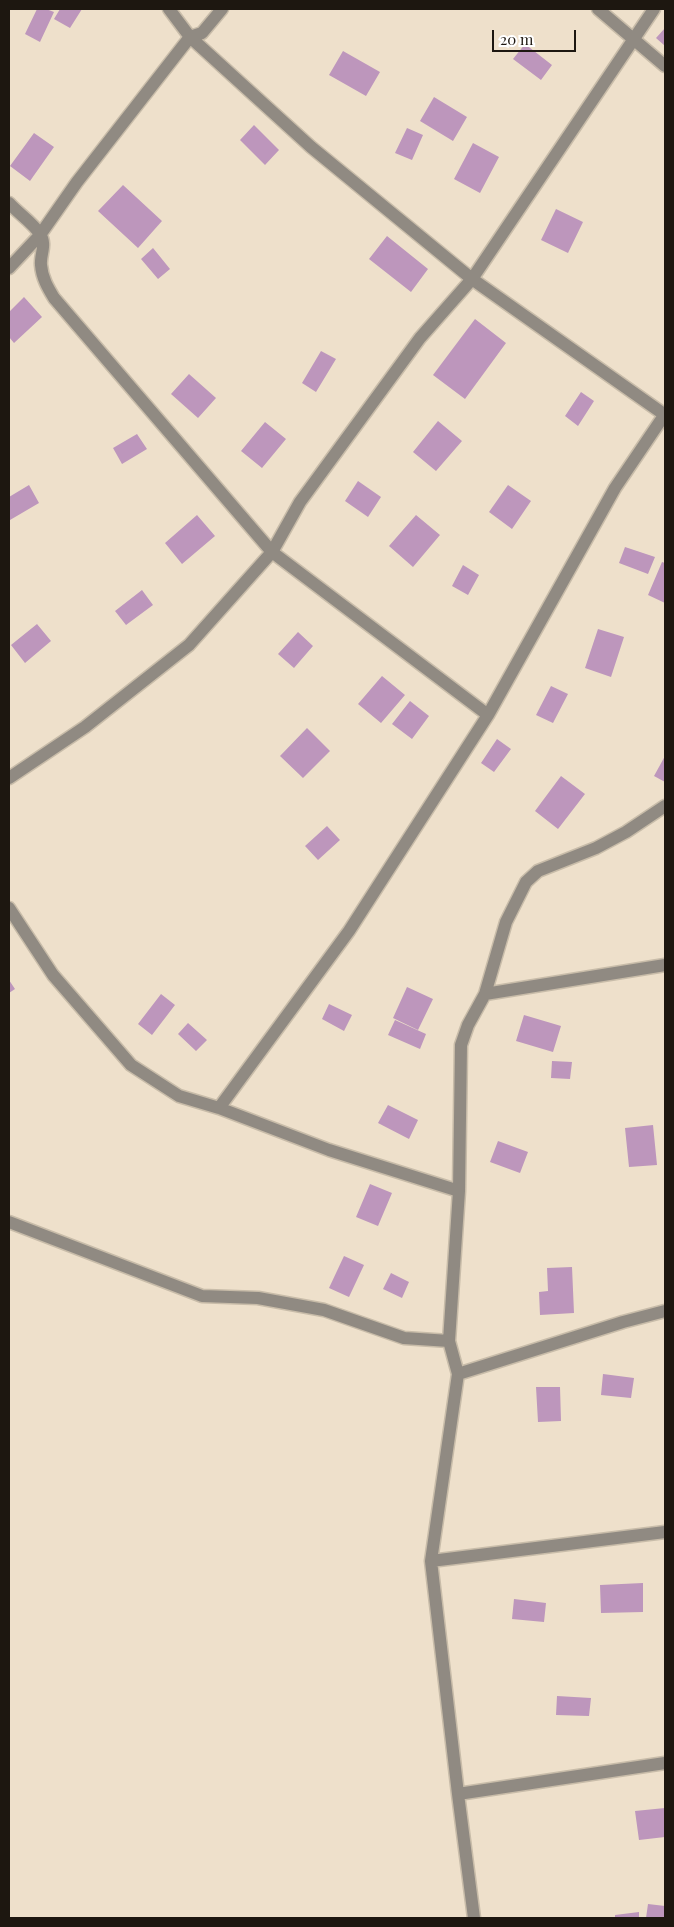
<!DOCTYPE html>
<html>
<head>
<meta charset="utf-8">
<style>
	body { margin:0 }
	#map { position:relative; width:674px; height:1927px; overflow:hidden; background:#eee0cb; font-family:"Playfair Display",serif }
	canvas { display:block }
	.frame { position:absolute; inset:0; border:10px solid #1d1710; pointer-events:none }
	.scale { position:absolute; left:492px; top:30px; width:84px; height:22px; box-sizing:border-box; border:2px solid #1d1710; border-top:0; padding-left:6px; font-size:15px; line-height:18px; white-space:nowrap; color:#1d1710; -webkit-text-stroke:4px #fff; paint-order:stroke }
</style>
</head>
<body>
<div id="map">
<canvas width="674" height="1927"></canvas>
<div class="frame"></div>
<div class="scale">20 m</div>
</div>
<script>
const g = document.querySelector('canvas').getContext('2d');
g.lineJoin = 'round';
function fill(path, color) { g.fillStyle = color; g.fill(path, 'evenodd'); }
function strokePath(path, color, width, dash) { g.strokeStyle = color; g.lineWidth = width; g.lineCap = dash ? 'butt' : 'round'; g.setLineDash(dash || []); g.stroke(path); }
fill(new Path2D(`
	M37 9H46L54 12 40 42 25 34Z
	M60 9H82L70 28 54 19Z
	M665 28V46L656 38Z
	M525 44 552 65 541 80 513 59Z
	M343 51 380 72 366 96 329 75Z
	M434 97 467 117 453 141 420 121Z
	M254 125 279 150 265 165 240 140Z
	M407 128 423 135 412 160 395 153Z
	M34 133 54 147 30 181 10 166Z
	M473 143 499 157 480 193 454 179Z
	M123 185 162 221 138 248 98 211Z
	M556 209 583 222 568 253 541 240Z
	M387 236 428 269 411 292 369 259Z
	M153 248 170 269 158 279 141 259Z
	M24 297 42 317 14 343 9 337V312Z
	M475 319 506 343 465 399 433 375Z
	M321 351 336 359 316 392 302 383Z
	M189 374 216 398 198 418 171 394Z
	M581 392 594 401 578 426 565 416Z
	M438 421 462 441 436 471 413 452Z
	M265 422 286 439 262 468 241 451Z
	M137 434 147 449 122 464 113 448Z
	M358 481 381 497 368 517 345 501Z
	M29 485 39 503 10 520 9 517V497Z
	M508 485 531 501 512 529 489 512Z
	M197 515 215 536 182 564 165 543Z
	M416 515 440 535 413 567 389 546Z
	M625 547 655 557 648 574 619 563Z
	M662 562 665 563V603L648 595Z
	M463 565 479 575 468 595 452 586Z
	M142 590 153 605 126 625 115 611Z
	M37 624 51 641 25 663 11 645Z
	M598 629 624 637 611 677 585 668Z
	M298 632 313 646 294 668 278 654Z
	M382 676 405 695 381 723 358 704Z
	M551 686 568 694 553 723 536 715Z
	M410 701 429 716 412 739 392 724Z
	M307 728 330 751 303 778 280 756Z
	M497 739 511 749 494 772 481 763Z
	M665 756V782L654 776Z
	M561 776 585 794 558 829 535 811Z
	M327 826 340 840 318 860 305 846Z
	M9 980 15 989 9 993Z
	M407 987 433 999 418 1030 393 1018Z
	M161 994 175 1005 152 1035 138 1024Z
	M329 1004 352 1015 344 1031 322 1019Z
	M524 1015 561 1026 553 1052 516 1041Z
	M395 1020 426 1034 420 1049 388 1035Z
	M188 1023 207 1040 196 1051 178 1034Z
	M552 1061 572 1062 570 1079 551 1078Z
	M388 1105 418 1120 409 1139 378 1123Z
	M653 1125 657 1165 629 1167 625 1128Z
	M498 1141 528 1152 520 1173 490 1162Z
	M370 1184 392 1193 378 1226 356 1217Z
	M344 1256 364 1265 349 1297 329 1288Z
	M572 1267 574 1313 540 1315 539 1292 548 1291 547 1268Z
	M391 1273 409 1282 402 1298 383 1289Z
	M603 1374 634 1378 631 1398 601 1395Z
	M536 1387H560L561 1421 538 1422Z
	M643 1583V1612L601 1613 600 1585Z
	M514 1599 546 1603 544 1622 512 1619Z
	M557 1696 591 1698 589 1716 556 1715Z
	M665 1808V1837L639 1840 635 1811Z
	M648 1904 665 1906V1918H646Z
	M639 1912V1918H615V1915Z`), '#bd96bc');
const minor = new Path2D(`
	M169 9 190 37 311 147 472 279 665 415
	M598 9 665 66
	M9 203C18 213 33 223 40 234 47 245 40 254 41 265 42 278 48 288 54 298L272 552 488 715
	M9 268 40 235 77 182 190 37 202 33 222 9
	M9 778 85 727 189 645 272 552 300 502 420 338 472 279 654 9
	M9 908 53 975 131 1065 179 1096 219 1108 329 1150 459 1191
	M485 994 665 965
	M219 1108 349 931 488 715 615 488 665 414
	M9 1222 202 1296 258 1298 324 1310 404 1338 449 1341
	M458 1374 623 1322 665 1311
	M431 1561 665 1532
	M458 1794 665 1763
	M474 1918 458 1794 431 1561 458 1374 449 1341 459 1191 461 1045 468 1025 485 994 506 922 526 882 538 871 596 848 626 832 665 806`);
strokePath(minor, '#c8bca9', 15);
strokePath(minor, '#908a82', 12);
</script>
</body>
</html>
